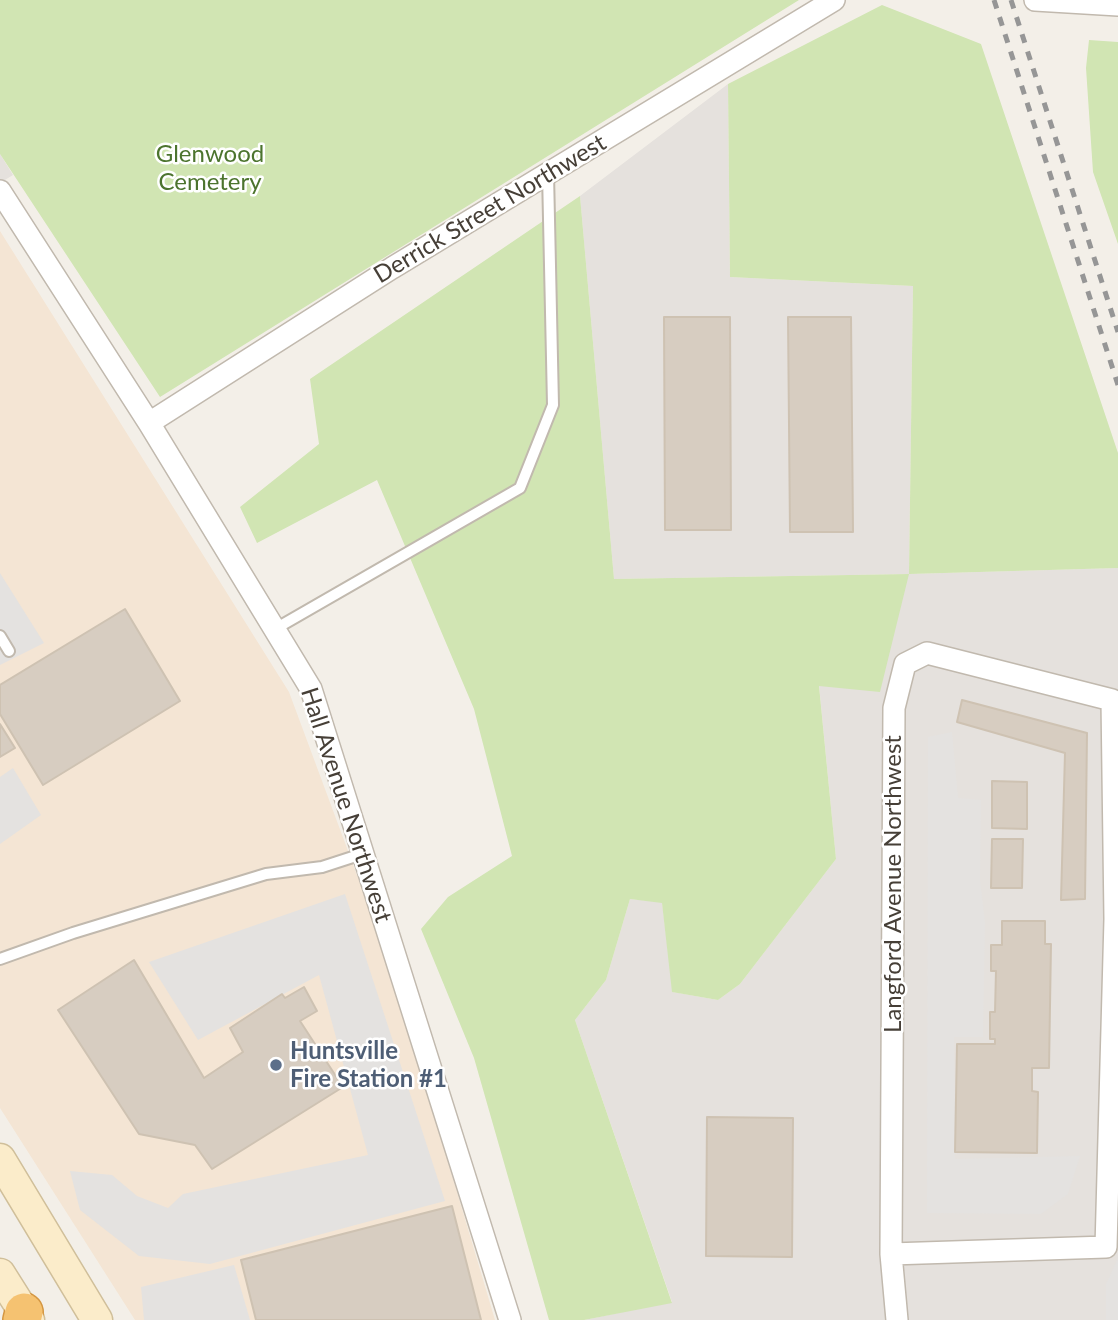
<!DOCTYPE html>
<html>
<head>
<meta charset="utf-8">
<style>
	body { margin:0 }
	canvas { display:block; background:#f3efe8 }
</style>
</head>
<body>
<canvas width="1118" height="1320"></canvas>
<script>
const g = document.querySelector('canvas').getContext('2d');
g.lineJoin = 'round';
function fill(path, color) { g.fillStyle = color; g.fill(path, 'evenodd'); }
function strokePath(path, color, width, dash) { g.strokeStyle = color; g.lineWidth = width; g.lineCap = dash ? 'butt' : 'round'; g.setLineDash(dash || []); g.stroke(path); }
function drawText(font, color, halo, rows, align = 'center') {
  g.font = font + ' Lato,sans-serif'; g.lineWidth = 5; g.setLineDash([]); g.textBaseline = 'middle'; g.strokeStyle = halo; g.fillStyle = color; for (const [text, x, y, turn = 0] of rows) {
    g.save(); g.translate(x, y); g.rotate((+turn || 0) * Math.PI / 180); g.textAlign = isNaN(turn) ? turn : align; if (halo) g.strokeText(text, 0, 0); g.fillText(text, 0, 0); g.restore();
  }
}
fill(new Path2D(`
	M0 231 289 692 387 956 495 1320H135L0 1108Z`), '#f4e5d4');
fill(new Path2D(`
	M728 84 730 277 913 286 909 574 1118 568V1320H584L672 1302 575 1020 606 980 630 899 662 902 673 992 718 1000 740 984 836 859 819 685 908 574 614 579 580 196Z
	M0 154 13 175 0 183Z`), '#e5e1dd');
fill(new Path2D(`
	M0 0H799L160 397 0 154Z
	M882 5 981 44 1118 453V568L909 574 880 692 819 686 836 859 740 984 718 1000 672 992 662 903 630 899 606 980 575 1020 672 1303 584 1320H549L474 1058 421 929 448 897 512 856 474 709 377 480 257 543 240 507 319 444 310 379 580 196 614 579 909 574 913 286 730 277 728 84Z
	M1089 40 1118 42V244L1093 172 1086 68Z`), '#d1e5b3');
fill(new Path2D(`
	M0 573 44 643 0 665Z
	M952 732 958 798 981 800 980 881 985 922 983 1037H954L955 1159 1080 1156 1068 1194 1041 1214 927 1213 928 737Z
	M13 768 41 815 0 844V777Z
	M345 894 445 1201 210 1264 139 1256 80 1210 70 1171 112 1175 137 1196 168 1208 183 1194 368 1155 319 975 198 1040 149 962Z
	M1118 1258V1320H1106V1284Z
	M234 1265 250 1320H144L141 1287Z`), '#e4e2e0');
const building = new Path2D(`
	M664 317H730L731 530H665Z
	M788 317H851L853 532H790Z
	M125 609 180 701 43 785 0 714V685Z
	M962 700 1087 733 1085 899 1061 900 1065 753 957 722Z
	M0 724 15 748 0 757Z
	M992 781 1027 782V829L992 828Z
	M992 839H1023L1022 888H991Z
	M1002 921H1045V944H1051L1049 1068H1032V1091L1038 1092 1037 1153 955 1152 957 1044H995V1039H990V1012H995L996 971H991V945H1002Z
	M134 960 204 1078 243 1052 230 1028 282 994 285 998 304 987 317 1011 300 1021 343 1087 212 1169 195 1145 139 1134 58 1010Z
	M707 1117 793 1118 792 1257 706 1256Z
	M452 1206 481 1320H256L241 1260Z`);
fill(building, '#d7cdc1');
strokePath(building, '#cec2b2', 2);
const lane = new Path2D(`
	M275 629 520 488 553 405 548 173
	M0 636 9 651
	M0 959 73 933 266 874 322 867 362 854`);
const street = new Path2D(`
	M1035 0 1118 5
	M0 191 149 423 311 689 510 1320
	M149 423 392 268 834 0
	M891 1254 1106 1247 1115 919 1112 700 927 653 905 664 894 708 891 1254 897 1320`);
const secondary = new Path2D(`
	M0 1159 97 1320
	M0 1274 29 1320`);
const highway = new Path2D(`
	M22 1320 24 1312`);
strokePath(lane, '#c1b9ae', 14);
strokePath(street, '#c1b9ae', 24);
strokePath(secondary, '#d0bf9a', 33);
strokePath(highway, '#d49641', 40);
strokePath(lane, '#fff', 10);
strokePath(street, '#fff', 21);
strokePath(secondary, '#fbecca', 30);
strokePath(highway, '#f5c271', 37);
strokePath(new Path2D(`
	M994 0 1118 385
	M1011 0 1118 332`), '#969696', 5, [9, 9]);
for (const [x, y, r, color] of [
	[276,1065,7,"#5c6f8a"]
]) { const dot = new Path2D(); dot.arc(x, y, r, 0, 2 * Math.PI); g.fillStyle = color; g.fill(dot); strokePath(dot, '#fff', 2.5); }
drawText('24px', '#4c742e', '#fff', [
	["Glenwood",210,154],
	["Cemetery",210,182]
]);
drawText('24px', '#463f37', '#fff', [
	["Derrick Street Northwest",490,209,-31],
	["Hall Avenue Northwest",346,805,72],
	["Langford Avenue Northwest",893,884,-90]
]);
drawText('bold 24px', '#4e5e75', '#fff', [
	["Huntsville",290,1051],
	["Fire Station #1",290,1079]
], 'left');
</script>
</body>
</html>
